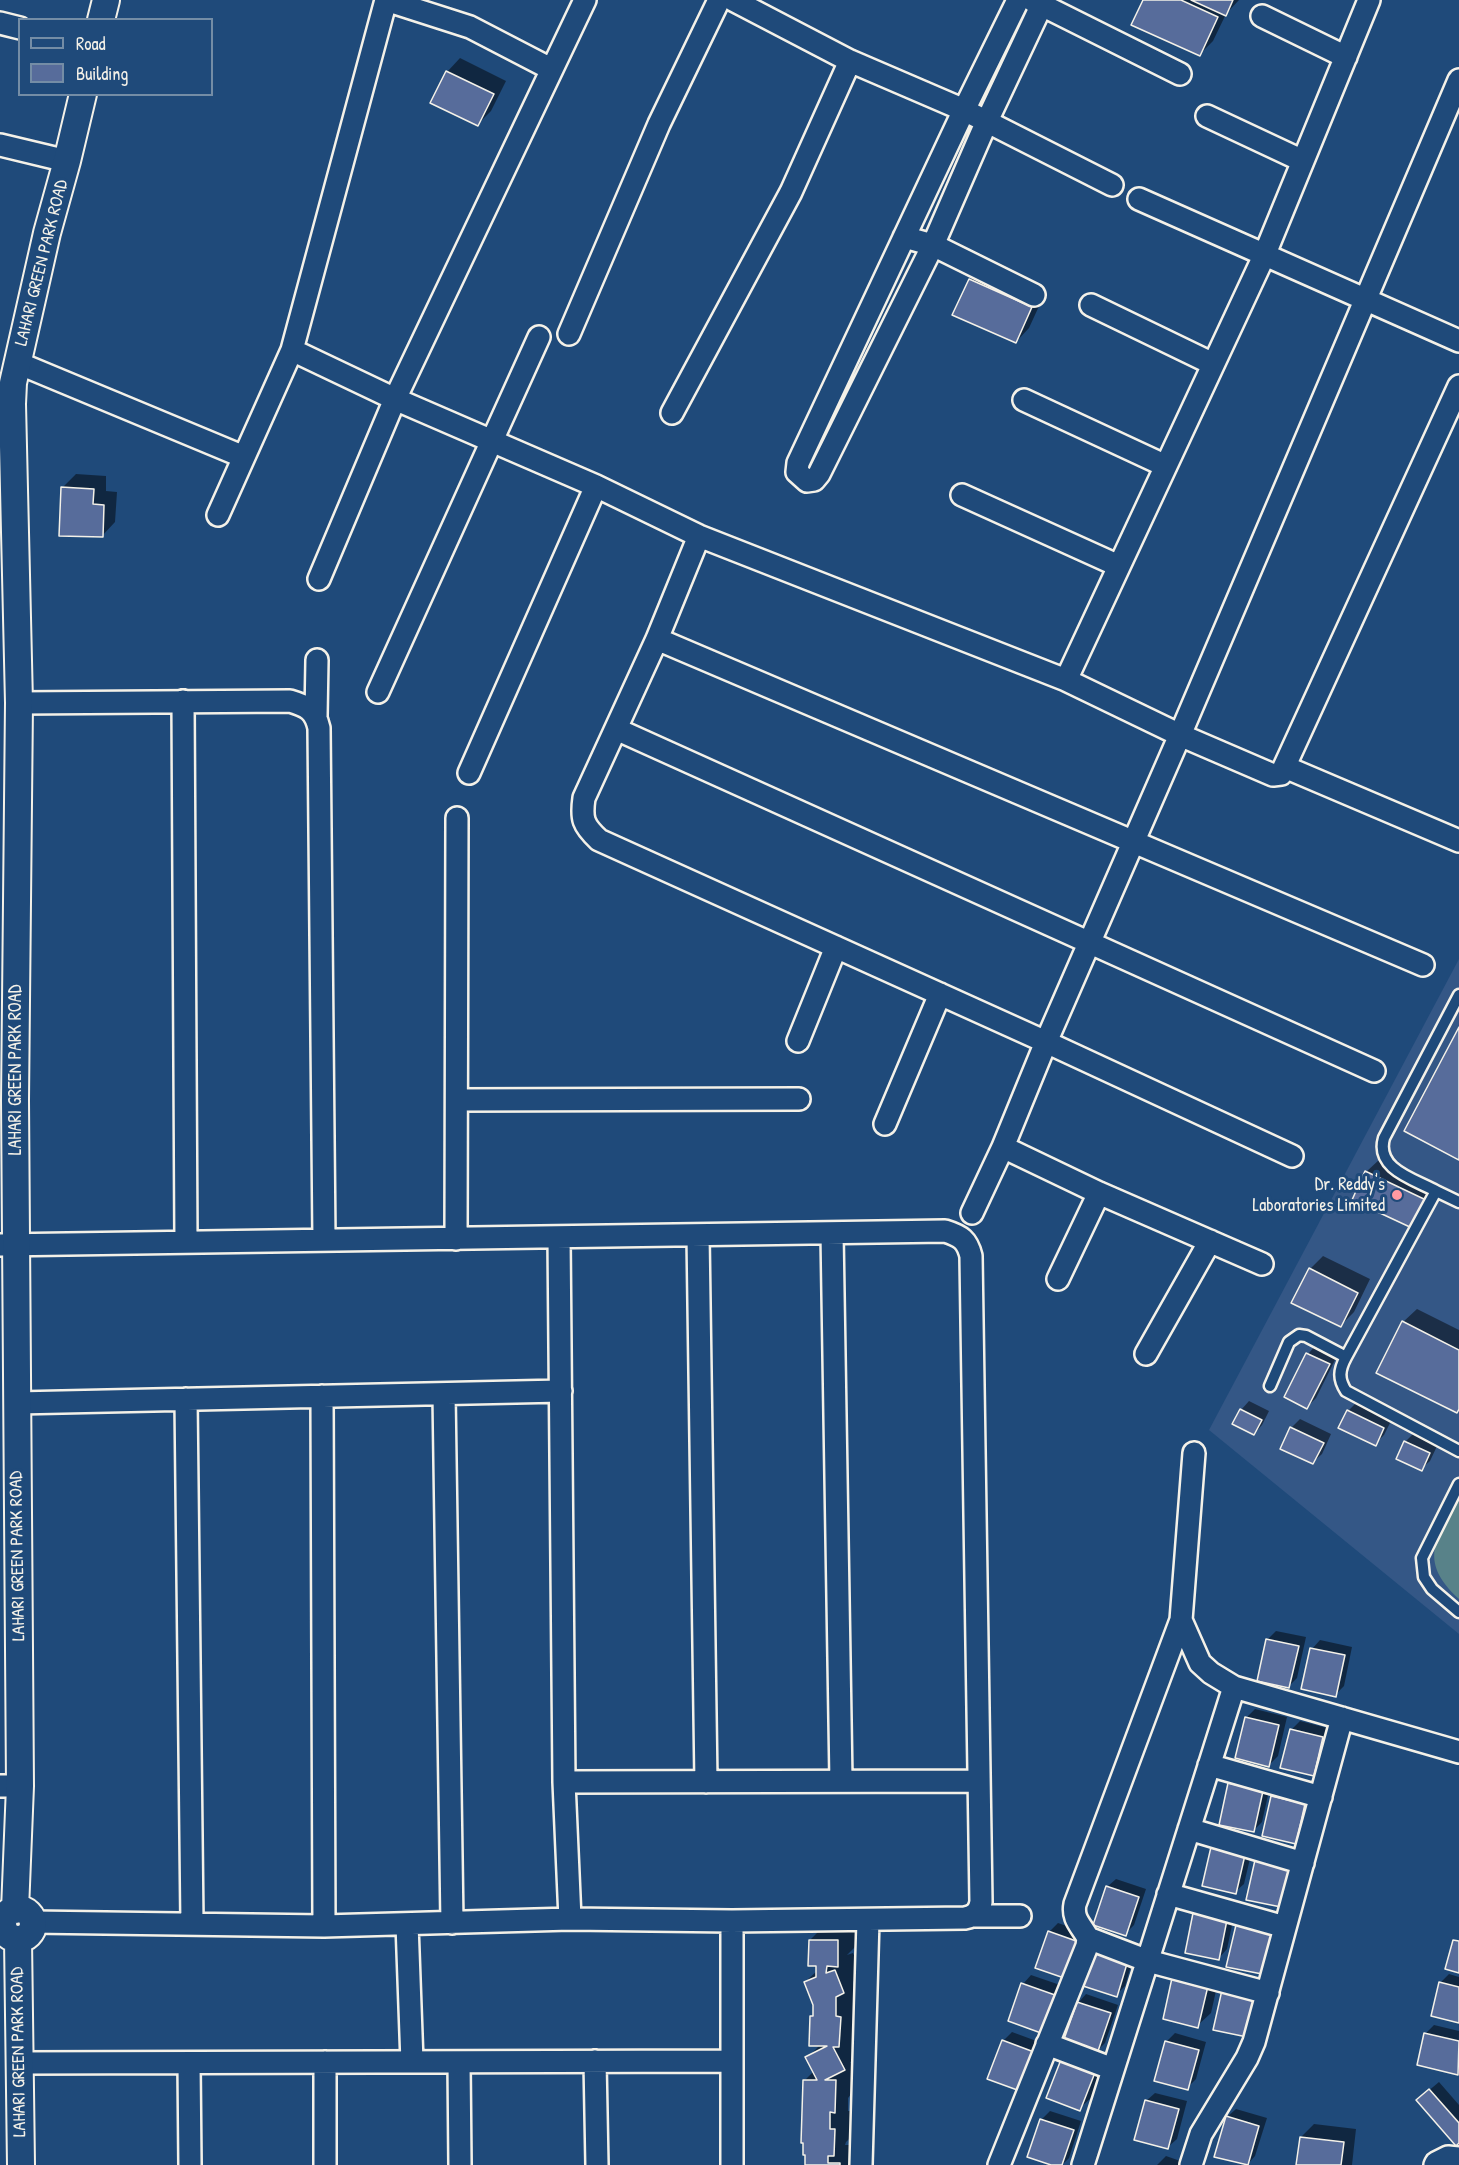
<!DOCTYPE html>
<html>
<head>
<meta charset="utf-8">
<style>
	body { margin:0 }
	#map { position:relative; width:1459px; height:2165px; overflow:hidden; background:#1f4a7a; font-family:"Patrick Hand",sans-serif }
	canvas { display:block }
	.legend { position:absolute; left:18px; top:18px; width:195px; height:78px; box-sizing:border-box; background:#1f4a7a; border:2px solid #748da6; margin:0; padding:8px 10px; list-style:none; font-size:18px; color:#f4f1e8 }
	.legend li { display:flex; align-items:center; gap:12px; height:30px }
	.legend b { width:30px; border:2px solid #748da6 }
</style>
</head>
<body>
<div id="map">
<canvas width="1459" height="2165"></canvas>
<ul class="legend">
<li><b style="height:8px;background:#1f4a7a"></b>Road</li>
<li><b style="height:16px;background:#576c9b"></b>Building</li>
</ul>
</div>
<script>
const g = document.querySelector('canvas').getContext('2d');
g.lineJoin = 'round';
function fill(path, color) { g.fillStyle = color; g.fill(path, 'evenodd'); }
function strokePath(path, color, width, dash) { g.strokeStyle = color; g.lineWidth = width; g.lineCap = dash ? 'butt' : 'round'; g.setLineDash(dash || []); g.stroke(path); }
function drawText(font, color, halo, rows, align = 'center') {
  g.font = font + ' "Patrick Hand",sans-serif'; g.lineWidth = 6; g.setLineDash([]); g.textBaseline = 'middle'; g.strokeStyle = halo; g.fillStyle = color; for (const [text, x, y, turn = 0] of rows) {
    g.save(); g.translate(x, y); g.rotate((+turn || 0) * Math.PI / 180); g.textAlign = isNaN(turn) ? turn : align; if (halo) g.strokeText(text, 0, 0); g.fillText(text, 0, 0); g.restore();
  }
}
fill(new Path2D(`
	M1459 959V1634L1209 1430Z`), '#345786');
fill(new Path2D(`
	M1459 1493V1599C1416 1559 1438 1538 1459 1493Z`), '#588289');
fill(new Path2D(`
	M1145 0H1239L1226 14 1213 41 1200 54Z
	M460 58 506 81 491 111 478 124 447 72Z
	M983 266 1045 293 1029 328 1016 342 970 280Z
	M76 474 106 476V491L117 492 115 522 102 536 62 488Z
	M1380 1159 1438 1187 1425 1213 1366 1172Z
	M1323 1256 1370 1279 1354 1312 1341 1325 1310 1269Z
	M1417 1309 1459 1330V1409L1457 1411 1403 1322Z
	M1316 1345 1337 1356 1316 1398 1307 1407 1286 1396 1308 1354Z
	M1249 1401 1269 1411 1262 1425 1254 1434 1241 1410Z
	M1357 1402 1392 1419 1384 1435 1375 1444 1348 1411Z
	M1300 1419 1331 1434 1322 1454 1313 1462 1291 1428Z
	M1414 1433 1438 1444 1430 1461 1421 1469 1405 1442Z
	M1276 1631 1306 1637 1297 1678 1289 1686 1268 1639Z
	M1320 1640 1352 1647 1344 1686 1335 1695 1312 1649Z
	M1255 1709 1287 1717 1278 1756 1269 1765 1246 1718Z
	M1300 1721 1331 1729 1322 1766 1313 1774 1291 1730Z
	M1239 1775 1271 1782 1262 1822 1253 1831 1230 1784Z
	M1281 1788 1313 1795 1305 1833 1296 1842 1273 1797Z
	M1221 1839 1253 1846 1244 1884 1235 1892 1212 1848Z
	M1116 1879 1146 1889 1134 1925 1125 1934 1107 1887Z
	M1203 1905 1235 1911 1227 1949 1219 1958 1194 1914Z
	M828 1922 855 1923V1947L847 1955 853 1953 861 1974 853 1982V1999H858L857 2027 852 2032 862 2051 850 2063H853L852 2093 848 2098V2111H852V2136L846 2142 845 2145H857V2165H807L805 2080 814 2071 807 2058 820 2045 812 2016 814 2014V2005L805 1982 818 1970 810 1940Z
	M1058 1923 1087 1933 1075 1968 1049 1932Z
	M1136 1949 1125 1986 1116 1995 1085 1985Z
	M1220 1973 1211 2013 1197 2026 1174 1978Z
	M1449 1974 1459 1977V2021L1440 1983Z
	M1031 1975 1063 1986 1050 2022 1041 2031 1023 1984Z
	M1086 1994 1118 2005 1105 2043 1096 2052 1108 2057 1093 2096 1079 2109 1063 2058 1078 2003Z
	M1434 2025 1459 2031 1458 2073 1425 2034Z
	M1012 2032 1042 2043 1019 2089 1003 2041Z
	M1175 2033 1206 2042 1196 2079 1187 2088 1166 2042Z
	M1439 2082 1459 2105V2141L1427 2092Z
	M1155 2093 1187 2101 1177 2139 1168 2147 1146 2101Z
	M1236 2109 1267 2118 1255 2156 1247 2165 1216 2156 1227 2117Z
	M1050 2111 1081 2121 1069 2158 1062 2165H1055L1041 2120Z
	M1314 2124 1356 2129 1352 2165H1298L1301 2137Z
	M1166 2156 1192 2165H1157Z`), '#0007');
const building = new Path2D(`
	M1143 0H1181L1218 17 1200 56 1131 25Z
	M1191 0H1233L1226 16Z
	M446 71 494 94 478 126 430 103Z
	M969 279 1032 307 1016 343 952 315Z
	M61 487 94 489 93 504 104 505 103 537 59 536Z
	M1459 1027V1160L1404 1131Z
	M1365 1171 1426 1200 1412 1228 1352 1200Z
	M1309 1268 1358 1293 1341 1327 1291 1303Z
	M1402 1321 1459 1350V1409L1457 1413 1376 1373Z
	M1306 1353 1330 1364 1307 1409 1284 1397Z
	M1240 1409 1262 1420 1254 1435 1232 1424Z
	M1347 1410 1384 1428 1376 1446 1338 1428Z
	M1290 1427 1324 1443 1313 1464 1280 1449Z
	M1404 1441 1430 1453 1422 1471 1396 1459Z
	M1266 1639 1299 1646 1289 1688 1257 1681Z
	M1310 1648 1345 1655 1336 1697 1301 1689Z
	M1245 1717 1279 1725 1269 1767 1235 1758Z
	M1290 1729 1323 1737 1314 1776 1280 1768Z
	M1228 1783 1263 1791 1254 1832 1219 1825Z
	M1271 1796 1305 1804 1296 1844 1262 1836Z
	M1211 1847 1245 1855 1236 1894 1202 1886Z
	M1255 1860 1289 1867 1281 1907 1246 1900Z
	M1106 1886 1139 1897 1126 1936 1093 1925Z
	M1193 1913 1227 1920 1219 1960 1185 1953Z
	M1236 1925 1272 1933 1262 1974 1226 1967Z
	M1048 1931 1079 1942 1067 1979 1035 1968Z
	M809 1940H838V1967L827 1966 826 1973 835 1970 844 1993 836 1997V2016L841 2017 839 2047H833L845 2070 825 2080H836L835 2113 830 2112V2129H835L834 2156H828V2163H840V2165H805V2155H803V2143H801L803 2080H817L805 2057 827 2046H809L810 2016H813V2005L804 1982 816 1977V1966H808Z
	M1453 1940 1459 1941V1973L1445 1969Z
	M1095 1947 1129 1957 1117 1997 1083 1986Z
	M1172 1978 1208 1986 1198 2028 1163 2019Z
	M1439 1982 1459 1987V2023L1431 2016Z
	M1021 1983 1055 1995 1041 2033 1008 2021Z
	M1222 1990 1255 1997 1247 2037 1213 2030Z
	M1077 2002 1111 2013 1097 2054 1063 2042Z
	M1424 2033 1459 2041 1458 2075 1417 2065Z
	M1002 2040 1034 2052 1020 2091 987 2079Z
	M1165 2041 1199 2050 1188 2090 1154 2081Z
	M1062 2057 1096 2070 1080 2111 1046 2098Z
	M1429 2089 1459 2123V2143L1456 2146 1416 2100Z
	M1145 2100 1179 2109 1168 2149 1134 2140Z
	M1226 2116 1259 2126 1248 2165 1214 2157Z
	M1040 2119 1074 2130 1062 2165H1051L1027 2157Z
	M1300 2137 1344 2142 1341 2165H1296Z`);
fill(building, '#576c9b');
strokePath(building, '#f4f1e8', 1.5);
const service = new Path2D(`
	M1436 1191C1414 1179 1375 1169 1384 1138L1459 995
	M1459 1202 1436 1191 1346 1357C1339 1370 1338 1379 1346 1391L1459 1451
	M1270 1386 1289 1342 1299 1335 1306 1336 1346 1357
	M1459 1484 1422 1558 1424 1577 1432 1589 1459 1612`);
const minor = new Path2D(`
	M585 0 395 399 596 486 699 536 1066 680 1180 735 1266 772 1273 775 1281 774 1459 386
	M733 0 850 61 964 110 1112 185
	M1018 0 964 110 798 463 797 472 807 481 814 480 819 474 933 245 987 121 1044 0
	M1032 0 1180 74
	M1262 16 1346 57
	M0 23 20 28
	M1207 116 1303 161
	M0 145 67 161
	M1139 199 1459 341
	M904 237 933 245 1034 295
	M1091 305 1213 364
	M569 334 659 124 719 0
	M292 350 395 399 319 579
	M18 363 244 457
	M1024 400 1166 466
	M672 413 791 192 850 61
	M962 495 1119 566
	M218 515 292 350 386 0 470 27 551 69
	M699 536 657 639 584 798C581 819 583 825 599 840L1046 1042 1292 1156
	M657 639 1423 965
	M1066 680 1264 256 1369 0
	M378 692 539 337
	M183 701 186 1242
	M19 703 290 701C307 706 315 710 319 728L324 1240
	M316 716 317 660
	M616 729 1374 1071
	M1285 767 1459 841
	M469 773 596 486
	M798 1041 836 947
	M457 1100 799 1099
	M885 1124 940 994
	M972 1213 1003 1147
	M832 1233 841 1781
	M698 1235 706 1782
	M559 1237 564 1782 570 1919
	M456 1239 457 818
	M0 1245 945 1231C961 1236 967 1240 971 1256L981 1902C979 1912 975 1916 965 1918L732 1921 570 1919 324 1926 32 1922
	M1262 1264 1099 1193 1003 1147 1046 1042 1180 735 1459 80
	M1058 1279 1099 1193
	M1146 1354 1210 1241
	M444 1394 452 1923
	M322 1396 324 1926
	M186 1399 192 1923
	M17 1403 561 1391
	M1194 1453 1181 1620 1200 1663 1211 1673 1234 1687 1459 1752
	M1209 1765 1321 1797
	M564 1782 979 1781
	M0 1786H20
	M1189 1829 1303 1863
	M1168 1894 1285 1927
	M973 1916H1020
	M732 1921V2165
	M0 1923H3
	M407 1924 412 2062
	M1088 1938 1148 1961 1268 1993
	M1047 2044 1113 2069
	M595 2061 597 2165
	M325 2062V2165
	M459 2062 460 2165
	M20 2063 731 2061
	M189 2063 190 2165
	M861 2165 868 1920
	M999 2165 1087 1946 1088 1938C1081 1925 1072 1919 1075 1904L1181 1620
	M1083 2165 1234 1687
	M1191 2165 1201 2134 1247 2058 1254 2042 1342 1718
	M1435 2165 1436 2163 1448 2157 1459 2158`);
const tertiary = new Path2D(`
	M101 20 106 0
	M3 1924a15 15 0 1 1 30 0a15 15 0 1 1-30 0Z
	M15 1910 20 1786 15 1100 19 703 12 404 13 383 47 233 67 161 83 94
	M18 1939 21 2165`);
strokePath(service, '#f4f1e8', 15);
strokePath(minor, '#f4f1e8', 26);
strokePath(tertiary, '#f4f1e8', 30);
strokePath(service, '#1f4a7a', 10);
strokePath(minor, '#1f4a7a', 21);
strokePath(tertiary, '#1f4a7a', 26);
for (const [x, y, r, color] of [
	[1397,1195,6,"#ff9aa2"]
]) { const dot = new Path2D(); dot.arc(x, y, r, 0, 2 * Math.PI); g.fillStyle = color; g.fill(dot); strokePath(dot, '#1f4a7a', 2); }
drawText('18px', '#f4f1e8', '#1f4a7a', [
	["LAHARI GREEN PARK ROAD",42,263,-76],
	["LAHARI GREEN PARK ROAD",16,1070,-90],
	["LAHARI GREEN PARK ROAD",18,1556,-91],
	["LAHARI GREEN PARK ROAD",19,2052,-91]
]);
drawText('18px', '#f4f1e8', '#1f4a7a', [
	["Dr. Reddy's",1385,1185],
	["Laboratories Limited",1385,1206]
], 'right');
</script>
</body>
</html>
